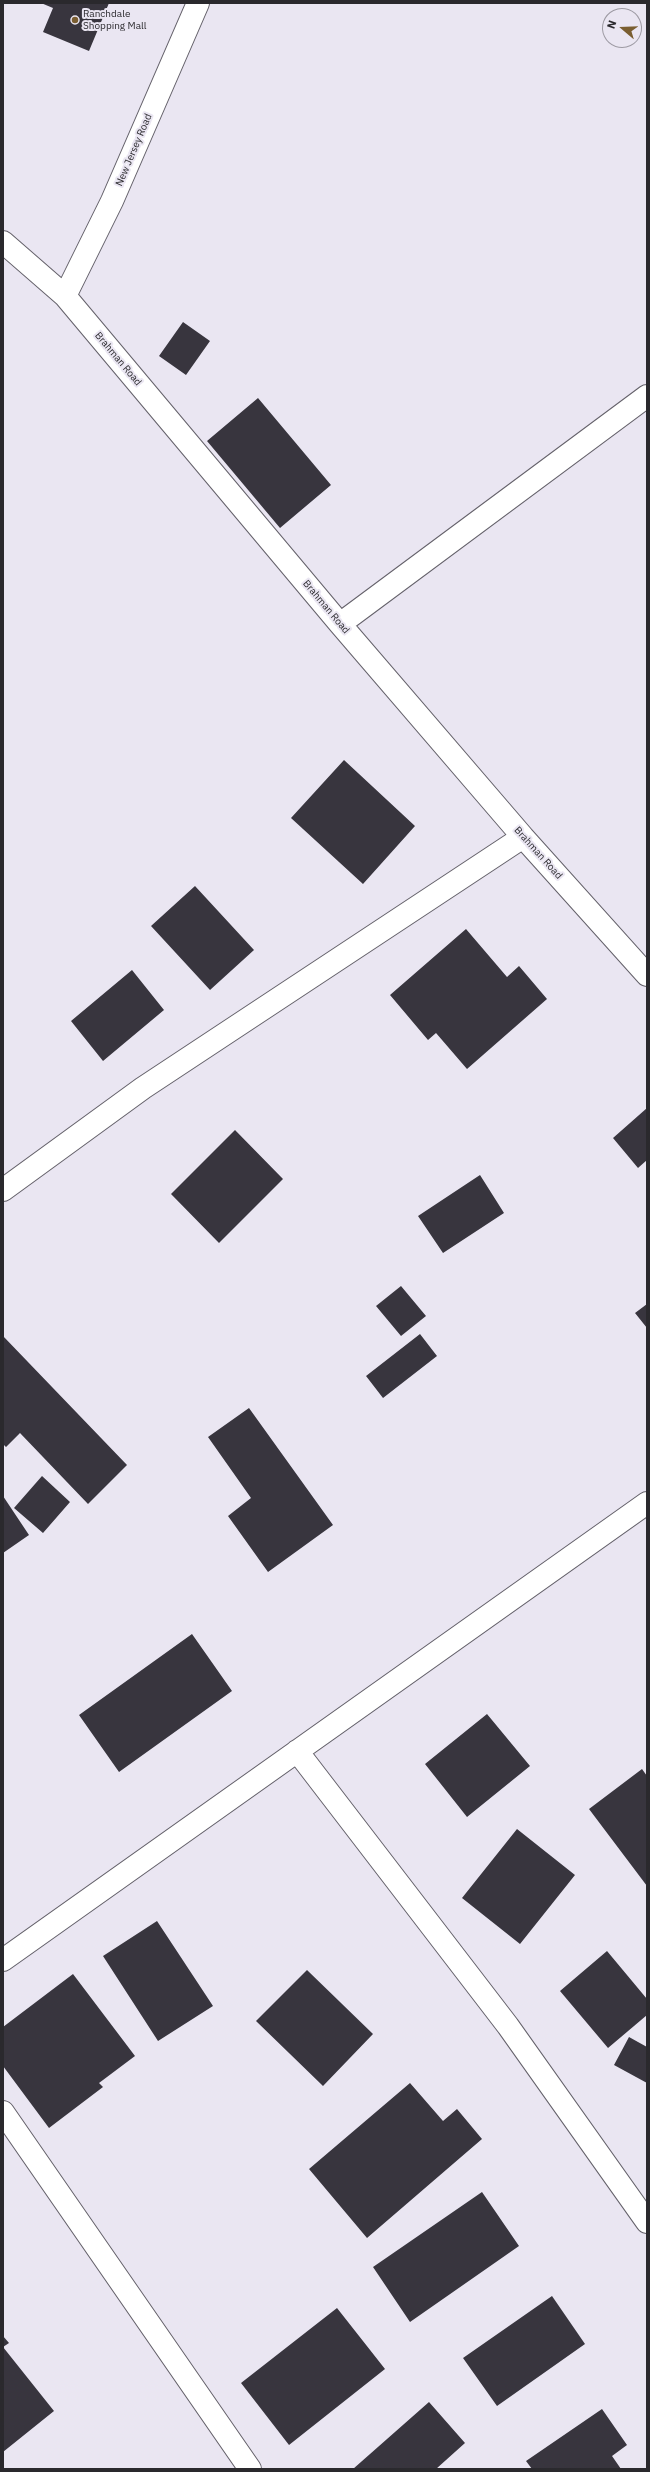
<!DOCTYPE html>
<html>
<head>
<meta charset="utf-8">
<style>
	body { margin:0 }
	#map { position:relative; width:650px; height:2472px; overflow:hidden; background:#eae6f2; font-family:"IBM Plex Sans",sans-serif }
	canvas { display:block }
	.frame { position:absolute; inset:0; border:4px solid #2a292d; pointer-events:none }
	.north { position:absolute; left:602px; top:8px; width:40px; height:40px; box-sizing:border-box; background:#eae6f2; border:1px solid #9d9aa3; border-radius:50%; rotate:289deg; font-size:11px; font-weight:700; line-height:16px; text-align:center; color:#2a292d }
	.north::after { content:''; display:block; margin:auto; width:14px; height:18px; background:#7a5e31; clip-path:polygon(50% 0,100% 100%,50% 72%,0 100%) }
</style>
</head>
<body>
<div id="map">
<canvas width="650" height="2472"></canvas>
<div class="frame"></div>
<div class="north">N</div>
</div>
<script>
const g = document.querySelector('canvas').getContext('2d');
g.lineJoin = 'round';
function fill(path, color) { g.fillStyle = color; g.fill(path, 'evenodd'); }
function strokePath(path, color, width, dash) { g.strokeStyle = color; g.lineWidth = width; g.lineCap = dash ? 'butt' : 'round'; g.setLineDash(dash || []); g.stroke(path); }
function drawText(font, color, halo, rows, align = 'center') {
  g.font = font + ' "IBM Plex Sans",sans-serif'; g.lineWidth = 4; g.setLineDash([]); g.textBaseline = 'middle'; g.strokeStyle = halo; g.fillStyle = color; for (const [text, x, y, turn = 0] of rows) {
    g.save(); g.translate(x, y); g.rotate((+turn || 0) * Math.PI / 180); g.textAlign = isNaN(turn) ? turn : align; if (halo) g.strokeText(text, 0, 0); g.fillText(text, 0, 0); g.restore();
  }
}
fill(new Path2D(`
	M41 3H109L89 51 43 32 53 8Z
	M183 322 210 341 186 375 159 356Z
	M258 398 331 485 280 528 207 441Z
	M344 760 415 826 363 884 291 818Z
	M195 886 254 950 210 990 151 926Z
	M466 929 507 977 519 966 547 999 467 1069 436 1033 428 1040 390 995Z
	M132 970 164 1010 103 1061 71 1021Z
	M647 1108V1160L638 1168 613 1138Z
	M235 1130 283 1179 219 1243 171 1194Z
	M480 1175 504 1213 443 1253 418 1216Z
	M401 1286 426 1316 401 1336 376 1306Z
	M647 1304V1328L635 1313Z
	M420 1334 437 1356 383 1398 366 1376Z
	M3 1336 127 1465 88 1504 20 1433 6 1447 3 1444Z
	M249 1408 333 1525 268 1572 228 1516 251 1498 208 1437Z
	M42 1476 70 1502 43 1533 14 1508Z
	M3 1496 29 1535 3 1553Z
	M192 1634 232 1691 119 1772 79 1715Z
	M487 1714 530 1766 467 1817 425 1764Z
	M642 1769 647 1776V1886L589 1809Z
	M517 1829 575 1875 520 1944 462 1898Z
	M157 1921 213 2006 158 2041 103 1956Z
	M607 1951 647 1999V2015L608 2048 560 1991Z
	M307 1970 373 2034 323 2086 256 2021Z
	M73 1974 135 2056 99 2083 103 2087 49 2128 3 2066V2027Z
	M629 2037 647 2047V2083L614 2065Z
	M410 2083 443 2121 457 2109 482 2139 367 2238 309 2169Z
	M482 2192 519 2246 410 2322 373 2267Z
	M552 2296 585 2344 497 2406 463 2358Z
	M337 2308 385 2369 289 2445 241 2383Z
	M3 2336 9 2343 3 2347Z
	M3 2347 54 2411 3 2452Z
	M429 2402 465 2443 436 2469H353Z
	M602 2409 627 2445 612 2456 621 2469H532L526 2461Z`), '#38353e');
const minor = new Path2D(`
	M3 242 65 296 340 624 523 837 647 975
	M65 296 112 201 198 3
	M340 624 647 396
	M3 1190 143 1088 523 837
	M297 1751 508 2026 647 2222
	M3 1960 647 1503
	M3 2112 250 2469`);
strokePath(minor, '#64616a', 24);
strokePath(minor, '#fff', 22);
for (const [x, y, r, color] of [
	[75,20,4,"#7a5e31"]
]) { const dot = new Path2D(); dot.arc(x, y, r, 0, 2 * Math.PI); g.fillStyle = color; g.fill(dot); strokePath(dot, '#eae6f2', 1.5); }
drawText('10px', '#2a292d', '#eae6f2', [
	["Ranchdale",83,14],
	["Shopping Mall",83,26]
], 'left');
drawText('10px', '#2a292d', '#eae6f2', [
	["New Jersey Road",134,150,-67],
	["Brahman Road",118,359,50],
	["Brahman Road",326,607,50],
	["Brahman Road",538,853,48]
]);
</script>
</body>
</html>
